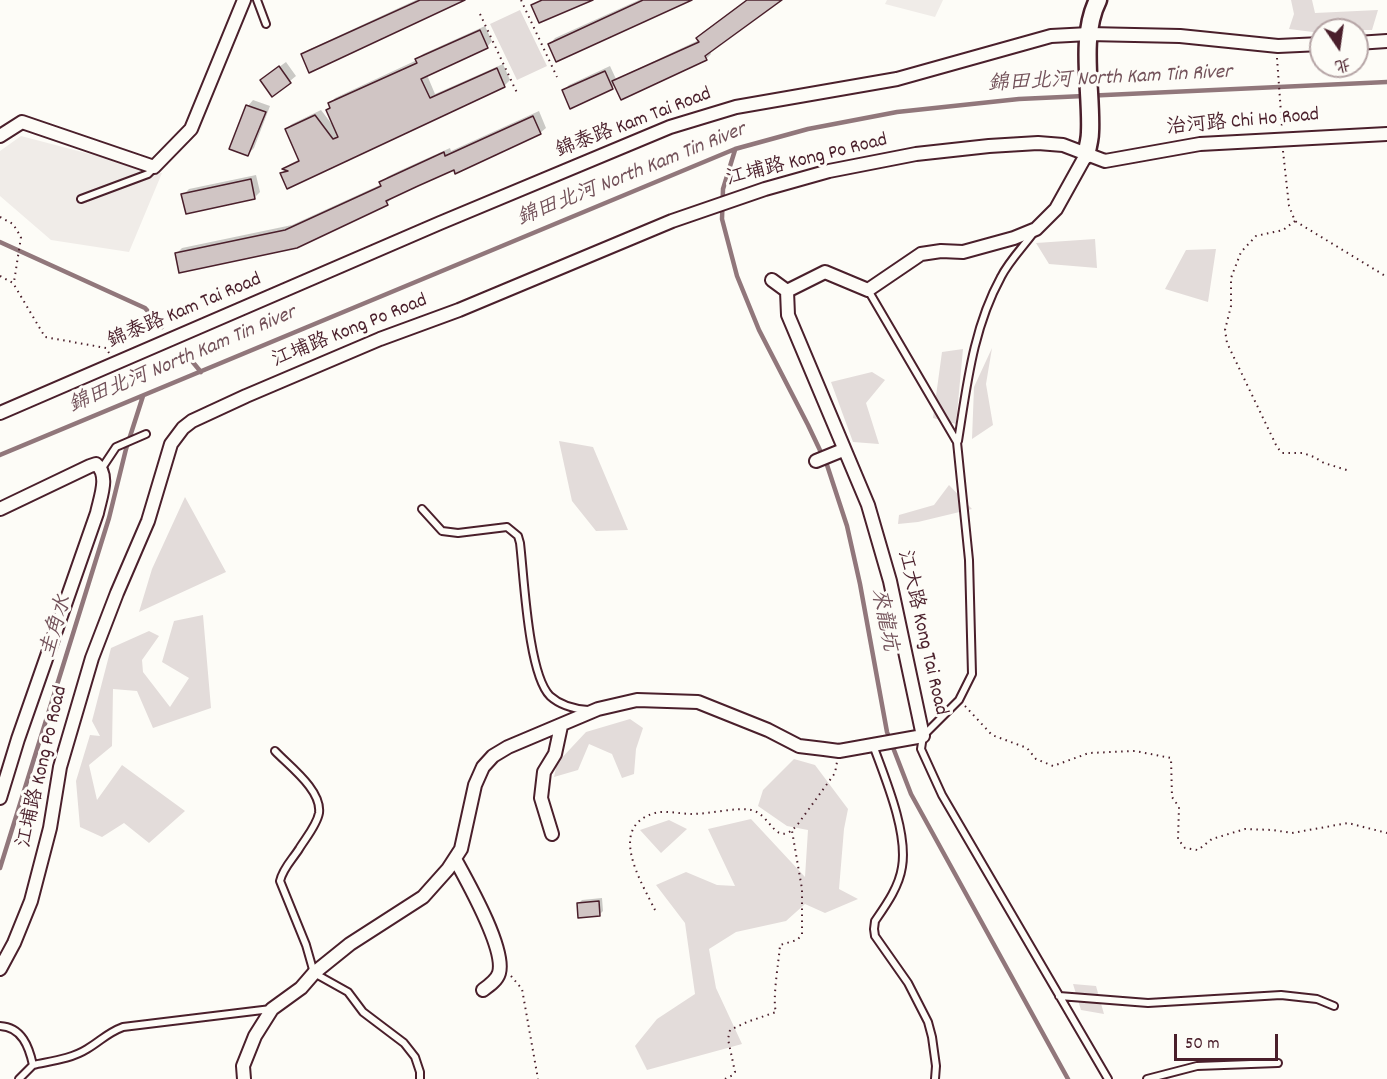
<!DOCTYPE html>
<html>
<head>
<meta charset="utf-8">
<style>
	body { margin:0 }
	#map { position:relative; width:1387px; height:1079px; overflow:hidden; background:#fdfcf7; font-family:Dekko,"LXGW WenKai TC",sans-serif }
	canvas { display:block }
	.north { position:absolute; left:1309px; top:18px; width:60px; height:60px; box-sizing:border-box; background:#fdfcf7; border:2px solid #b5a4a5; border-radius:50%; rotate:167deg; font-size:16px; font-weight:700; line-height:24px; text-align:center; color:#4a1f2b }
	.north::after { content:''; display:block; margin:auto; width:21px; height:27px; background:#4a1f2b; clip-path:polygon(50% 0,100% 100%,50% 72%,0 100%) }
	.scale { position:absolute; left:1174px; top:1034px; width:104px; height:27px; box-sizing:border-box; border:3px solid #4a1f2b; border-top:0; padding-left:8px; font-size:18px; line-height:21px; white-space:nowrap; color:#4a1f2b; -webkit-text-stroke:4px #fdfcf7; paint-order:stroke }
</style>
</head>
<body>
<div id="map">
<canvas width="1387" height="1079"></canvas>
<div class="north">北</div>
<div class="scale">50 m</div>
</div>
<script>
const g = document.querySelector('canvas').getContext('2d');
g.lineJoin = 'round';
function fill(path, color) { g.fillStyle = color; g.fill(path, 'evenodd'); }
function strokePath(path, color, width, dash) { g.strokeStyle = color; g.lineWidth = width; g.lineCap = dash ? 'butt' : 'round'; g.setLineDash(dash || []); g.stroke(path); }
function drawText(font, color, halo, rows, align = 'center') {
  g.font = font + ' Dekko,"LXGW WenKai TC",sans-serif'; g.lineWidth = 6; g.setLineDash([]); g.textBaseline = 'middle'; g.strokeStyle = halo; g.fillStyle = color; for (const [text, x, y, turn = 0] of rows) {
    g.save(); g.translate(x, y); g.rotate((+turn || 0) * Math.PI / 180); g.textAlign = isNaN(turn) ? turn : align; if (halo) g.strokeText(text, 0, 0); g.fillText(text, 0, 0); g.restore();
  }
}
fill(new Path2D(`
	M887 0H943L935 17 885 4Z
	M21 136 162 173 129 252 51 240 0 196V151Z`), '#f0ece8');
fill(new Path2D(`
	M1291 0H1312L1315 13 1378 10 1372 30H1321V33L1289 29 1294 14Z
	M520 10 547 66 517 80 490 24Z
	M1095 239 1097 268 1049 264 1036 243Z
	M1216 249 1208 302 1165 289 1186 250Z
	M992 348 986 384 993 425 972 439 974 387Z
	M963 349 956 424 933 418 942 352Z
	M872 372 885 380 866 403 879 444 853 442 831 382Z
	M559 441 593 447 628 530 596 531 572 501Z
	M949 485 972 509 918 522 898 524 899 515 934 505Z
	M185 497 226 572 139 612 152 569Z
	M203 615 211 708 153 728 137 691 113 689 112 746 89 765 97 800 122 765 185 811 149 843 124 823 102 837 80 827 76 781 90 735 100 736 92 721 111 648 149 631 159 636 142 660 143 672 170 707 189 678 162 662 174 621Z
	M630 719 643 728 636 749 634 774 622 778 612 754 589 744 578 770 554 777 557 763 586 732Z
	M794 759 815 765 848 809 844 829 839 889 858 899 825 913 805 904 786 921 736 932 709 949 716 988 742 1044 647 1070 635 1046 657 1019 695 994 685 923 656 885 686 872 717 885 735 886 708 829 751 819 805 877 808 830 787 826 758 806 763 790Z
	M669 820 687 829 661 853 640 830Z
	M1073 984 1096 986 1104 1014 1081 1010Z`), '#e3dcda');
fill(new Path2D(`
	M416 0H461L303 55 308 50Z
	M639 0H688L550 44 555 38Z
	M748 0H780L710 50 711 54 706 59 615 84 612 88 563 91 569 85 610 66 616 79 699 40 698 38 703 32Z
	M485 26 492 41 487 47 427 75 435 94 503 64 510 80 505 85 288 187 282 173 290 164 300 159 286 129 292 124 321 110 334 127 330 104 335 98 417 60 423 54Z
	M286 62 296 76 273 95 268 75Z
	M253 100 270 106 254 148 248 154 231 148 248 106Z
	M539 111 546 128 540 133 454 168 392 197 387 204 297 247 176 254 182 248 292 225 382 184 387 177 399 171 450 148 451 151Z
	M256 175 260 192 254 198 183 195 189 189Z
	M602 898 603 911 599 915 578 904 582 900Z`), '#0003');
strokePath(new Path2D(`
	M735 150 723 189 722 219 737 276 759 330 808 425 827 465 847 526 860 584 887 732 911 794 1068 1079
	M0 242 145 308 162 327
	M186 354 201 372
	M0 455 735 149 808 129 897 112 1019 99 1387 82
	M0 868 109 518 126 449 143 396`), '#91777b', 4.5);
const building = new Path2D(`
	M420 0H465L309 73 301 54Z
	M542 0H593L539 23 531 5Z
	M643 0H692L556 62 548 44Z
	M747 0H782L705 56 707 60 621 100 612 81 699 42 696 38Z
	M480 30 488 48 421 79 430 98 497 68 505 87 287 189 280 173 288 171 282 169 299 161 285 129 315 115 333 139 338 137 326 110 330 108 328 103 417 63 415 59Z
	M279 66 291 83 272 97 260 80Z
	M605 71 613 89 570 109 562 90Z
	M246 105 266 112 248 156 229 149Z
	M533 116 541 134 455 174 454 170 418 186 386 201 388 205 297 248 179 273 175 253 285 230 381 186 379 182 444 152 445 156Z
	M251 179 255 199 186 214 181 194Z
	M599 901 600 916 578 918 577 903Z`);
fill(building, '#d0c5c4');
strokePath(building, '#4a1f2b', 1.5);
const service = new Path2D(`
	M257 0 266 24
	M81 199 148 174 154 168
	M868 290 957 442 969 560 972 674 959 700 923 736 921 749 942 795 1108 1079
	M958 441C967 385 973 328 1001 277 1009 261 1023 247 1034 232
	M102 468 116 447 146 434
	M422 509 442 531 458 533 507 527 518 536 520 543C524 576 528 674 550 696 561 706 574 709 588 710
	M873 745C885 778 908 832 902 867 899 887 886 905 875 921L874 929 875 936 908 983 928 1022 932 1037 936 1066 935 1079
	M275 751C289 766 322 790 319 813 317 825 305 839 299 849 292 860 283 868 280 881L306 945 314 973 348 992 363 1012 404 1043 415 1057 420 1072V1079
	M1059 996 1148 1003 1281 995 1317 999 1334 1006
	M0 1026C22 1027 29 1047 33 1065L19 1079
	M33 1065C51 1061 71 1059 87 1049 102 1040 107 1033 123 1027L271 1009
	M1147 1079 1197 1066 1278 1063`);
const minor = new Path2D(`
	M1357 43 1387 41
	M0 136 22 122 154 167 191 129 244 0
	M772 280 787 291
	M0 413 440 223 670 127 736 107 897 79 1051 36 1089 34 1180 36 1278 46 1321 44
	M816 461 843 450
	M0 509 90 466 96 464C110 475 100 498 97 513L18 739 0 798
	M552 834 541 798 544 772 555 754 561 726
	M455 859C467 881 506 949 499 973 497 980 490 985 483 990
	M0 969 14 943 31 901 50 828 60 767 92 658 117 593 148 521 171 444 183 428 192 421 246 396 380 339 459 310 672 221 765 189 829 171 916 154 989 146 1038 143 1063 145 1105 161 1200 144 1387 134
	M244 1079 243 1066 255 1036 272 1009 301 988 314 973 350 944 423 897 448 869 461 849 475 785 483 767 493 756 508 747 598 709 637 700 698 702 768 730 799 746 824 749 839 751 923 736 890 581 868 505 788 315 787 291 825 272 868 290 921 254 941 251 963 252 1014 238 1036 229 1056 209 1086 155`);
const tertiary = new Path2D(`
	M1086 155C1088 147 1090 139 1090 132 1092 92 1079 37 1098 0`);
strokePath(service, '#4a1f2b', 10);
strokePath(minor, '#4a1f2b', 16);
strokePath(tertiary, '#4a1f2b', 21);
strokePath(new Path2D(`
	M521 0 557 77
	M480 14 518 95
	M1277 58 1282 127
	M1283 151 1289 206 1295 221 1387 277
	M0 217 13 224 21 237 14 282
	M1295 221 1283 230 1256 236 1241 252 1231 278V306L1225 330 1227 343 1277 447 1282 453H1303L1314 457 1324 463 1350 471
	M0 276 13 283 45 337 106 348 109 353
	M965 706 992 735 1027 748 1036 759 1053 766 1089 753 1135 751 1171 758 1172 797 1179 807 1178 839 1185 848 1198 850 1212 839 1245 829 1273 830 1292 833 1348 823 1387 833
	M655 910C642 883 606 827 655 813 666 810 680 814 692 814 709 814 736 807 751 810 772 814 775 851 798 824L835 773 837 762
	M511 976 522 989 538 1079
	M725 1079 733 1075 735 1072 728 1039 730 1030 747 1022 776 1012C772 999 779 961 780 945L797 940 802 935V889L792 831`), '#4a1f2b', 2, [1.5, 4.5]);
strokePath(service, '#fdfcf7', 6);
strokePath(minor, '#fdfcf7', 12);
strokePath(tertiary, '#fdfcf7', 16);
drawText('20px', '#4a1f2b', '#fdfcf7', [
	["治河路 Chi Ho Road",1243,123,-5],
	["錦泰路 Kam Tai Road",634,124,-21],
	["江埔路 Kong Po Road",807,161,-14],
	["錦泰路 Kam Tai Road",185,312,-23],
	["江埔路 Kong Po Road",350,332,-22],
	["江大路 Kong Tai Road",921,633,77],
	["江埔路 Kong Po Road",44,767,-77]
]);
drawText('italic 21px', '#73525a', '#fdfcf7', [
	["錦田北河 North Kam Tin River",1110,80,-3],
	["錦田北河 North Kam Tin River",632,176,-22],
	["錦田北河 North Kam Tin River",183,361,-23],
	["來龍坑",882,620,79],
	["圭角水",58,627,-73]
]);
</script>
</body>
</html>
